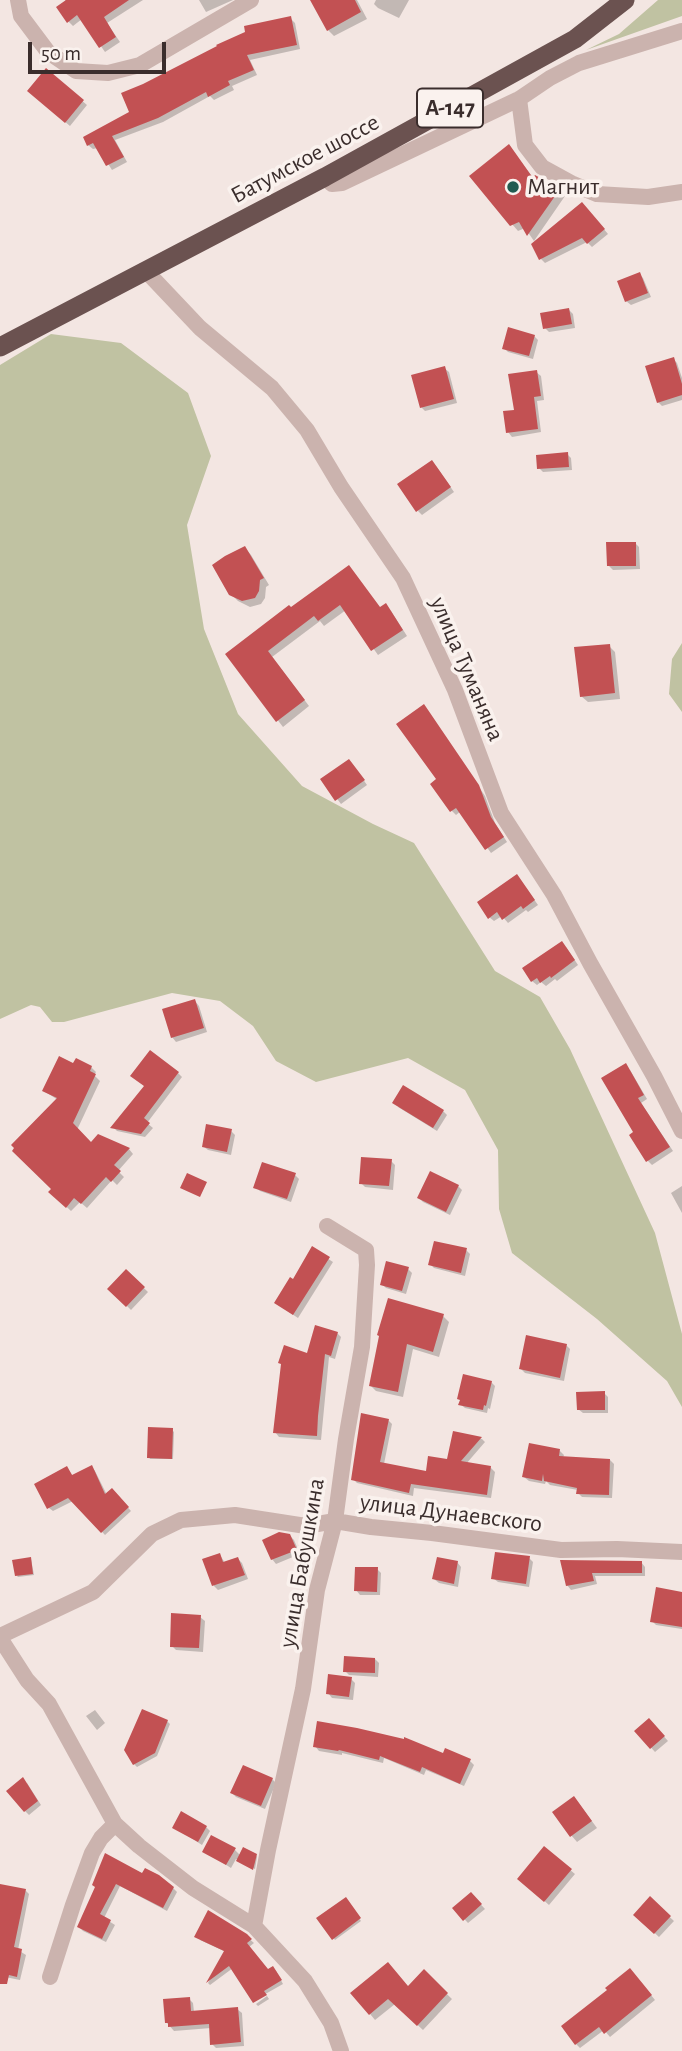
<!DOCTYPE html>
<html>
<head>
<meta charset="utf-8">
<style>
	body { margin:0 }
	#map { position:relative; width:682px; height:2051px; overflow:hidden; background:#f3e6e2; font-family:"Alegreya Sans",sans-serif }
	canvas { display:block }
	.scale { position:absolute; left:28px; top:42px; width:138px; height:32px; box-sizing:border-box; border:4px solid #3a2d2c; border-top:0; padding-left:9px; font-size:21px; line-height:24px; white-space:nowrap; color:#3a2d2c; -webkit-text-stroke:5px #faf2ee; paint-order:stroke }
</style>
</head>
<body>
<div id="map">
<canvas width="682" height="2051"></canvas>
<div class="scale">50 m</div>
</div>
<script>
const g = document.querySelector('canvas').getContext('2d');
g.lineJoin = 'round';
function fill(path, color) { g.fillStyle = color; g.fill(path, 'evenodd'); }
function strokePath(path, color, width, dash) { g.strokeStyle = color; g.lineWidth = width; g.lineCap = dash ? 'butt' : 'round'; g.setLineDash(dash || []); g.stroke(path); }
function drawText(font, color, halo, rows, align = 'center') {
  g.font = font + ' "Alegreya Sans",sans-serif'; g.lineWidth = 7; g.setLineDash([]); g.textBaseline = 'middle'; g.strokeStyle = halo; g.fillStyle = color; for (const [text, x, y, turn = 0] of rows) {
    g.save(); g.translate(x, y); g.rotate((+turn || 0) * Math.PI / 180); g.textAlign = isNaN(turn) ? turn : align; if (halo) g.strokeText(text, 0, 0); g.fillText(text, 0, 0); g.restore();
  }
}
fill(new Path2D(`
	M658 0H682V16L586 50 619 34Z
	M51 334 121 343 188 393 211 456 187 525 204 629 238 714 302 786 373 824 414 843 495 971 540 997 570 1049 655 1233 682 1334V1407L667 1381 597 1319 512 1253 499 1209 498 1150 465 1090 408 1058 316 1082 276 1061 253 1026 220 1001 172 993 64 1022H52L40 1007 31 1005 0 1019V365Z
	M682 643V712L669 694 672 659Z`), '#c0c2a2');
fill(new Path2D(`
	M65 0H143L107 23 120 42 105 52 82 19 73 26 68 21Z
	M199 0H233L206 12Z
	M312 0H357L367 19 334 36 328 30Z
	M376 0H409L399 18 378 8 374 4Z
	M290 18 295 23 300 49 250 60 257 75 232 86 234 90 214 100 210 96 163 122 115 140 127 162 112 170 98 148 93 149 88 145 131 113 144 86Z
	M46 70 87 105 70 126 33 95Z
	M509 146 534 179 559 190 565 196 534 241 525 228 518 231 512 224Z
	M586 208 608 234 592 247 587 242 545 263 541 259Z
	M639 274 643 278 651 297 631 305 626 301Z
	M569 310 573 314 575 328 549 332 545 328Z
	M534 336 538 340 533 359 508 352 504 348Z
	M673 359 677 363 682 378V400L662 406 658 402Z
	M444 368 449 372 457 403 425 411 421 407Z
	M536 372 541 376 544 400 537 401 541 432 512 437 508 432 516 411Z
	M567 454 571 458 572 470 543 472 539 468Z
	M436 466 454 492 422 515 418 511Z
	M635 543 639 547 640 569 613 570 609 566Z
	M245 548 251 555 269 585 266 587 265 598 261 604 250 607 238 601 231 594Z
	M349 568 381 609 391 611 407 636 378 655 346 610 324 626 320 621 272 657 309 706 283 727 227 654Z
	M609 646 615 652 620 699 588 702 581 696Z
	M428 711 485 796 495 823 507 842 491 853 461 811 456 815 452 811 438 780Z
	M353 765 367 785 341 804 322 779Z
	M521 881 538 905 528 912 526 910 508 923 502 916 494 921 489 917Z
	M566 947 578 965 557 981 555 979 546 986 541 982 537 985 532 981Z
	M195 1001 199 1006 207 1032 176 1042 172 1037Z
	M74 1066 91 1067 96 1072 94 1075 100 1081 77 1130 91 1144 129 1149 133 1154 118 1171 124 1177 117 1185 112 1180 87 1208 80 1202 71 1211 51 1192 53 1189 58 1100 44 1091Z
	M630 1070 647 1099 641 1103 673 1151 652 1165 648 1161 636 1133Z
	M178 1073 182 1077 147 1123 153 1128 145 1137 117 1131 113 1127Z
	M398 1107 443 1111 447 1115 437 1131Z
	M231 1131 235 1135 231 1155 208 1150 203 1146Z
	M391 1161 395 1165 393 1190 365 1187 361 1183Z
	M295 1175 299 1179 291 1202 260 1191 255 1187Z
	M458 1186 462 1190 450 1215 423 1202 419 1198Z
	M682 1186V1213L671 1193Z
	M313 1249 333 1262 298 1318 280 1306Z
	M466 1250 470 1254 465 1276 434 1268 430 1264Z
	M408 1269 412 1273 406 1294 386 1288 382 1284Z
	M126 1271 148 1292 131 1310 110 1289Z
	M443 1316 449 1322 439 1357 413 1349 403 1397 376 1391 371 1386 381 1337Z
	M337 1333 341 1337 335 1359 329 1357 321 1440 279 1437 275 1432 308 1355Z
	M566 1345 570 1349 564 1381 525 1373 521 1369Z
	M491 1382 495 1386 490 1409 488 1408 487 1413 465 1408 460 1404Z
	M604 1393 608 1397V1413H583L578 1409Z
	M388 1420 392 1424 384 1464 427 1473 449 1461 454 1433 482 1439 485 1442 466 1464 490 1467 495 1472 491 1498 414 1488 413 1496 357 1483 353 1479Z
	M172 1430 174 1432 173 1459H150L149 1457Z
	M559 1450 564 1455 563 1458 610 1460 614 1464 612 1498 582 1497 578 1493V1490L550 1485 546 1481 545 1484 529 1481 524 1477Z
	M92 1467 95 1471 107 1495 112 1490 131 1511 105 1535 73 1501 53 1511 49 1508 67 1468 73 1476Z
	M290 1536 294 1540 300 1554 276 1564 272 1559Z
	M220 1555 225 1563 238 1559 242 1563 248 1579 218 1590 214 1586 204 1560Z
	M529 1558 533 1562 529 1587 498 1582 493 1578Z
	M31 1559 34 1575 18 1577 17 1576Z
	M457 1562 461 1567 458 1587 439 1583 434 1579Z
	M563 1562H641L645 1567V1576H595L597 1584 571 1590 567 1585Z
	M377 1569 381 1573 380 1595H360L356 1590Z
	M682 1594V1629L656 1625 652 1621Z
	M200 1617 205 1621 203 1652 176 1650 172 1646Z
	M375 1659 379 1663 378 1677 349 1675 345 1671Z
	M351 1679 355 1683 353 1700 332 1698 328 1693Z
	M95 1710 105 1723 97 1730 86 1716Z
	M649 1720 668 1741 655 1752 636 1731Z
	M167 1721 170 1724 157 1756 137 1767 134 1764Z
	M315 1746 444 1756 470 1761 474 1765 464 1786 426 1770 424 1775 384 1758 383 1763 342 1753V1755L319 1751Z
	M272 1779 276 1783 265 1809 236 1797 232 1793Z
	M27 1783 41 1805 29 1815 25 1811Z
	M580 1805 597 1828 577 1842 571 1835Z
	M174 1827H206L210 1831 202 1845Z
	M544 1848 575 1874 549 1905 523 1882Z
	M235 1850 241 1856 256 1855 257 1857 255 1869 236 1859 231 1868 204 1851Z
	M106 1856 173 1888 177 1892 167 1911 120 1886 104 1918 115 1925 106 1942 83 1931 79 1927 97 1887Z
	M0 1885 25 1890 29 1894 18 1950 26 1955 20 1980 0 1976Z
	M471 1894 485 1909 468 1923 455 1909Z
	M345 1899 361 1921 335 1940 319 1918Z
	M650 1899 674 1921 659 1937 635 1915Z
	M246 1936 254 1943 249 1947 268 1970 276 1971 283 1984 253 2001 233 1968 210 1985 208 1983 226 1952 200 1940Z
	M424 1972 452 1999 423 2030 395 2004 375 2020 353 1993 408 1988Z
	M634 1974 655 2000 610 2037 604 2030 580 2048 576 2044Z
	M267 1996 269 1999 258 2006 256 2004Z
	M189 1999 193 2003 194 2012 237 2009 242 2013 244 2046 216 2048 212 2044 211 2028 174 2031 167 2023Z`), '#0003');
fill(new Path2D(`
	M66 0H129L104 17 116 37 99 48 77 15 67 23 56 7Z
	M310 0H355L361 12 327 31Z
	M291 16 297 45 247 55 254 70 228 81 230 85 208 97 206 92 158 118 112 136 124 157 106 166 93 143 87 146 83 137 129 112 121 93 143 84 217 46 216 45 245 32 244 26Z
	M46 68 84 100 65 123 27 91Z
	M509 144 533 178 535 175 560 189 527 236 519 222 510 226 469 176Z
	M582 202 605 229 587 244 582 238 539 260 531 244Z
	M640 272 648 293 625 302 617 281Z
	M569 308 572 324 543 329 540 313Z
	M508 327 535 335 529 356 502 349Z
	M674 357 682 384V395L657 403 645 366Z
	M445 366 454 399 420 408 411 375Z
	M537 370 541 396 534 397 538 429 506 433 503 411 514 410 508 374Z
	M568 452 569 467 537 469 536 455Z
	M432 460 451 487 416 512 397 484Z
	M606 542H636V566H607Z
	M245 546 264 578 260 580 259 591 255 598 242 601 229 595 212 565 225 556Z
	M349 565 380 607 386 603 403 630 371 651 340 605 318 621 314 616 268 651 305 700 276 722 225 654 289 605 291 607Z
	M610 644 615 693 580 697 574 647Z
	M424 704 479 785 491 817 504 837 485 850 456 808 450 812 430 784 436 779 396 724Z
	M349 759 365 780 335 801 320 779Z
	M517 874 535 900 523 909 521 906 502 920 497 912 488 919 477 902Z
	M562 941 575 960 551 978 550 976 540 983 537 978 531 982 522 968Z
	M195 999 204 1028 171 1038 162 1009Z
	M150 1050 179 1072 144 1118 150 1123 141 1134 110 1128 144 1086 130 1076Z
	M59 1056 73 1063 76 1058 92 1066 90 1071 96 1074 73 1123 91 1142 98 1134 130 1148 114 1165 121 1171 111 1182 106 1177 81 1204 74 1198 66 1208 48 1192 51 1189 12 1151 14 1148 11 1145 57 1098 42 1091Z
	M626 1063 644 1095 638 1098 670 1147 646 1162 629 1135 633 1132 601 1078Z
	M403 1085 444 1110 433 1128 392 1103Z
	M206 1124 232 1129 227 1152 202 1147Z
	M361 1157 392 1159 389 1186 359 1184Z
	M262 1162 296 1173 287 1199 253 1188Z
	M430 1171 459 1185 446 1212 417 1198Z
	M187 1173 207 1182 200 1197 180 1188Z
	M434 1241 467 1248 461 1273 428 1265Z
	M312 1246 330 1257 293 1315 274 1303 290 1277 293 1279Z
	M386 1261 409 1267 402 1291 380 1285Z
	M126 1269 145 1287 126 1307 107 1289Z
	M388 1298 444 1314 433 1352 407 1344 398 1392 369 1386 379 1336 377 1335Z
	M315 1325 338 1332 331 1356 325 1354 318 1416 317 1436 273 1433 281 1364 278 1363 284 1345 307 1353Z
	M526 1335 567 1344 560 1378 519 1369Z
	M463 1374 492 1381 486 1406 484 1405 483 1410 458 1405 460 1400 457 1399Z
	M605 1391V1410H577L576 1392Z
	M361 1413 389 1419 380 1462 426 1471 428 1456 447 1459 453 1431 482 1437 461 1461 491 1466 487 1495 411 1484 409 1493 351 1480Z
	M148 1427 173 1428 172 1459 147 1458Z
	M529 1443 560 1449 559 1456 610 1459 609 1495 576 1494 577 1488 544 1481 543 1474 542 1481 522 1477Z
	M92 1465 105 1494 112 1488 129 1507 101 1533 68 1498 47 1509 34 1484 67 1466 72 1475Z
	M279 1532 290 1534 297 1550 271 1560 262 1540Z
	M495 1552 530 1556 526 1584 491 1579Z
	M220 1553 223 1562 238 1557 245 1575 212 1586 202 1559Z
	M31 1557 33 1574 15 1576 12 1560Z
	M437 1557 458 1561 454 1584 432 1579Z
	M560 1560 642 1561V1573H592L594 1581 566 1586Z
	M355 1567H378L377 1592 354 1591Z
	M656 1587 682 1592V1627L650 1622Z
	M171 1613 201 1615 199 1648 170 1647Z
	M344 1656 375 1658V1673L343 1672Z
	M328 1674 352 1677 349 1697 326 1694Z
	M142 1709 168 1720 155 1753 133 1765 124 1750Z
	M649 1718 665 1736 650 1749 634 1731Z
	M317 1721 357 1728 404 1739V1737L443 1753 445 1748 471 1759 460 1784 422 1767 420 1772 380 1756 379 1760 339 1750 338 1751 313 1747Z
	M243 1765 273 1778 261 1806 230 1793Z
	M23 1777 38 1801 24 1812 6 1791Z
	M574 1796 592 1821 570 1837 552 1812Z
	M181 1811 207 1826 198 1842 172 1828Z
	M211 1835 236 1848 226 1865 202 1852Z
	M544 1846 572 1869 544 1902 517 1879Z
	M243 1847 257 1854 253 1870 236 1861Z
	M105 1853 142 1873 145 1868 159 1875 174 1887 163 1908 116 1884 100 1914 111 1920 102 1939 77 1927 95 1887 92 1885Z
	M0 1884 26 1889 14 1947 22 1949 17 1977 9 1975 7 1984H0Z
	M471 1892 482 1904 463 1921 452 1908Z
	M650 1896 671 1916 654 1934 633 1915Z
	M346 1897 361 1918 332 1940 316 1918Z
	M208 1910 247 1934 252 1939 247 1943 268 1969 273 1966 282 1980 264 1991 267 1995 253 2003 229 1966 206 1983 224 1951 194 1937Z
	M388 1962 408 1986 424 1969 448 1993 417 2026 388 1999 369 2015 350 1993Z
	M630 1968 652 1995 604 2034 599 2027 575 2045 561 2026 607 1990 605 1988Z
	M190 1997 191 2011 238 2007 241 2042 210 2045 209 2024 168 2027V2023H165L163 1999Z`), '#c25153');
strokePath(new Path2D(`
	M18 0 21 16 48 52 76 71 108 73 140 65 251 0
	M519 99 525 145 542 167 573 184 597 194 648 197 682 192
	M325 177 332 184 342 183 519 99 550 78 579 63 682 31
	M146 271 200 328 272 388 307 430 341 487 403 578 455 690 501 813 554 895 590 963 654 1076 682 1131
	M0 1636 93 1592 152 1534 181 1520 235 1515 306 1526 335 1521 371 1527 432 1533 561 1550 617 1549 682 1552
	M0 1638 27 1680 49 1704 115 1824 139 1846 193 1888 254 1926 305 1981 331 2023 341 2051
	M254 1926 268 1850 303 1689 317 1590 335 1521 346 1439 362 1347 367 1265 366 1250 327 1226
	M50 1977 73 1905 92 1853 101 1838 115 1824`), '#cbb3ae', 16);
strokePath(new Path2D(`
	M0 347 325 177 575 39 625 0`), '#6b5250', 19);
for (const [x, y, r, color] of [
	[513,187,7,"#225b50"]
]) { const dot = new Path2D(); dot.arc(x, y, r, 0, 2 * Math.PI); g.fillStyle = color; g.fill(dot); strokePath(dot, '#faf2ee', 2.5); }
for (const [x, y, w] of [
	[450,108,66]
]) { const box = new Path2D(); box.roundRect(x - w / 2, y - 19.5, w, 39, 5); g.fillStyle = '#faf2ee'; g.fill(box); strokePath(box, '#3a2d2c', 2); }
drawText('bold 23px', '#3a2d2c', null, [
	["А-147",450,108]
]);
drawText('24px', '#3a2d2c', '#faf2ee', [
	["Батумское шоссе",305,159,-28],
	["улица Туманяна",467,669,67],
	["улица Дунаевского",451,1513,7],
	["улица Бабушкина",302,1563,-80]
]);
drawText('24px', '#3a2d2c', '#faf2ee', [
	["Магнит",527,187]
], 'left');
</script>
</body>
</html>
